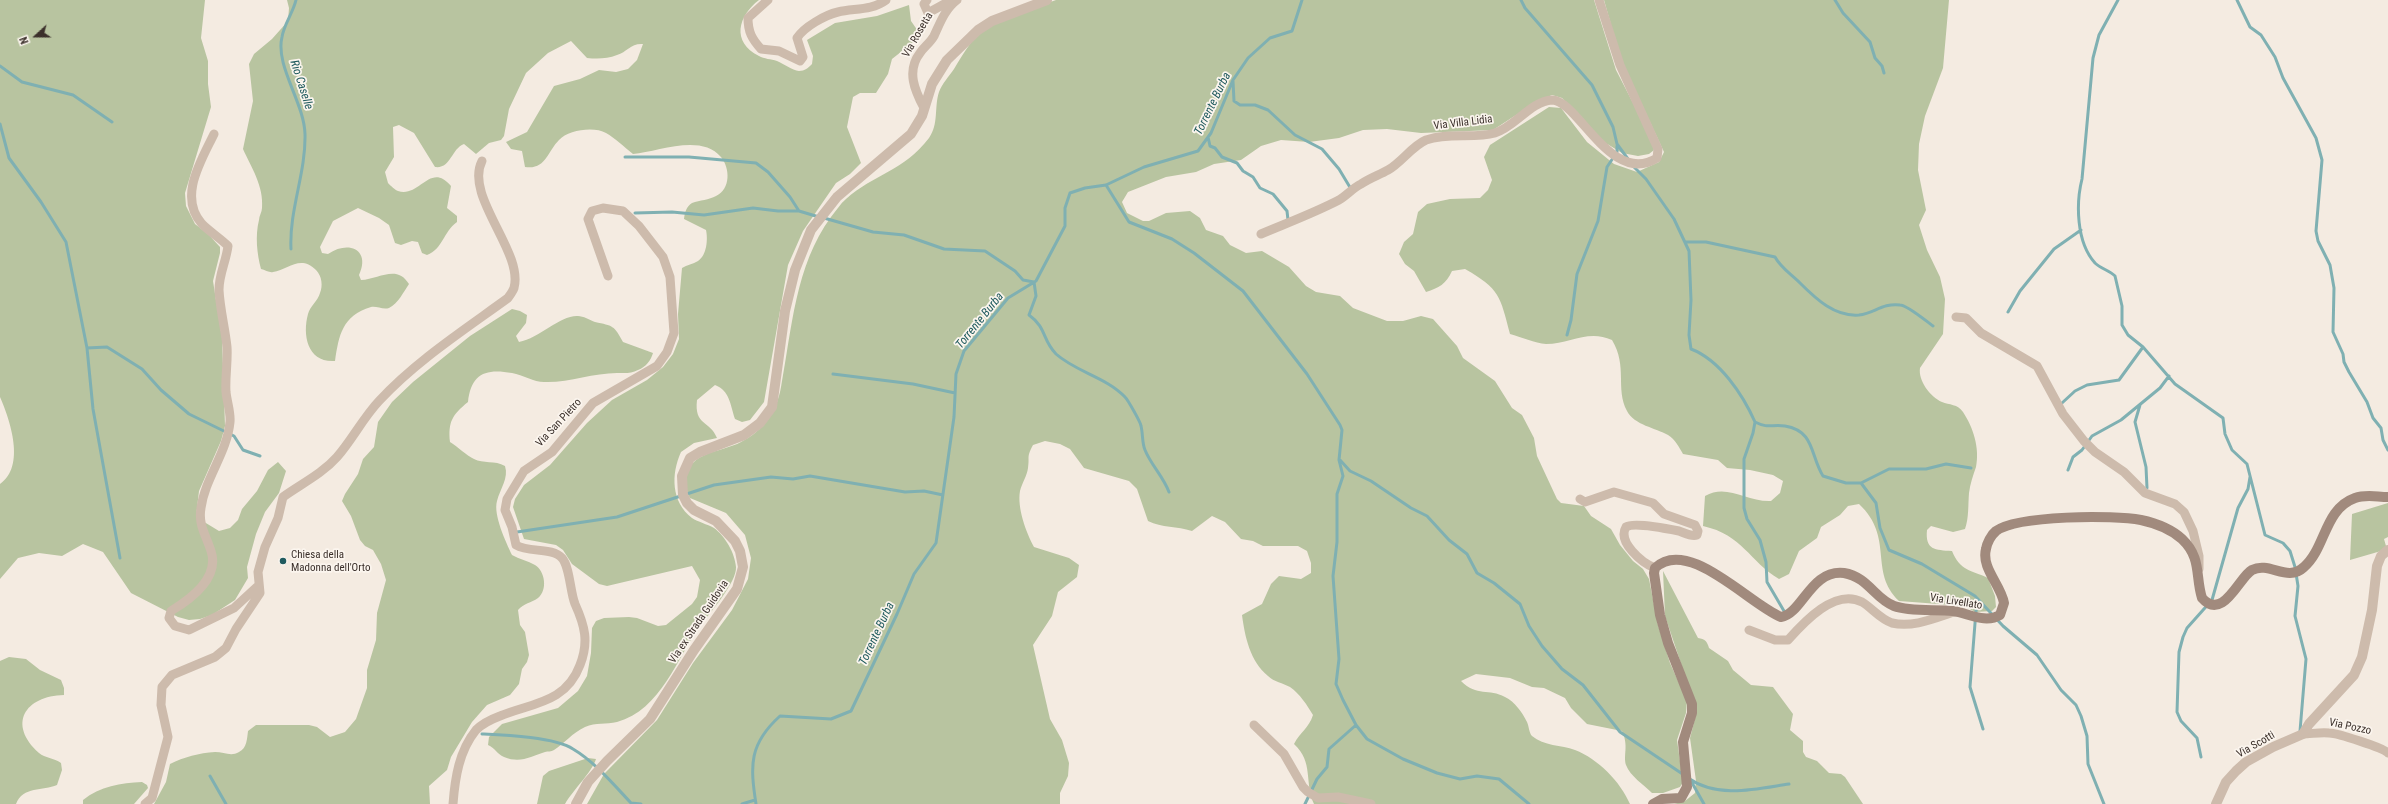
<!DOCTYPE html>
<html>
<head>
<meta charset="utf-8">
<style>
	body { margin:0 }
	#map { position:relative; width:2388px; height:804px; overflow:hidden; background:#f4ebe1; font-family:"Roboto Condensed",sans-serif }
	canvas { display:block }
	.north { position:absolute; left:16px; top:16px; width:40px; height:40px; -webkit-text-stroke:3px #fbf5ee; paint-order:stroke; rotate:249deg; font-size:11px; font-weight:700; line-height:16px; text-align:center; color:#3b302b }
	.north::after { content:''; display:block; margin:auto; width:14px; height:18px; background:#3b302b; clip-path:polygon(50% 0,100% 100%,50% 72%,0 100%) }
</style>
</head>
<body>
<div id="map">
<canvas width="2388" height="804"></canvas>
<div class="north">N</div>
</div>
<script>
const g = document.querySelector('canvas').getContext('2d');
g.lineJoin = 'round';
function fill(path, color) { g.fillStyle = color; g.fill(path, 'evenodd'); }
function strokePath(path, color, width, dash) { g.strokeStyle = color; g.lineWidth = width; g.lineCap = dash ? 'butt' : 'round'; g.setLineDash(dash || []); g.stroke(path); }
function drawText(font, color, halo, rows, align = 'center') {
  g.font = font + ' "Roboto Condensed",sans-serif'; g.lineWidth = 3.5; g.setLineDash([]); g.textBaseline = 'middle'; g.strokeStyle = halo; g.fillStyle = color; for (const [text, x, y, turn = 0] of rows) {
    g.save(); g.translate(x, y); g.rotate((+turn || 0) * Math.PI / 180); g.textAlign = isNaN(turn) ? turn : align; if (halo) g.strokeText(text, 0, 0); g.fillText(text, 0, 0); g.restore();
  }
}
fill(new Path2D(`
	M0 0H205L201 38 208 61V84L211 107 185 193 186 206 195 224 208 234 220 247V253L213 281 222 338 225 426 221 441 199 491 196 517 219 531 230 528 238 520 242 509 257 491 268 470 278 462 286 471 279 493 265 512 256 534 247 567 248 578 235 600 212 615 200 619 189 620 178 617 131 593 103 552 83 544 62 556 39 553 18 558 0 579V484C26 466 10 420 0 397Z
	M287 0H759C738 16 731 42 759 56 764 59 771 59 777 61 784 64 792 70 799 71 805 71 808 68 812 64L813 56 807 40 835 23 877 16 909 5 911 21 920 34 916 40 892 59 888 74 876 93H860L853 97 847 127 861 163 850 174 836 183 803 231 788 265 764 402 750 420 742 422 735 419C730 404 730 391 715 385L697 400C694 426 710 420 717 438L694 443 681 452C671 474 671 502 692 518 698 522 707 524 714 528 725 536 735 553 736 567 737 582 710 613 700 626 677 658 661 710 617 722 606 725 596 722 585 727 572 733 565 743 554 750 551 752 548 751 545 752 531 756 521 764 504 757 497 754 495 748 488 745L489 737 502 724 558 708 578 691 587 676 591 653 592 628 596 621 604 618 629 617 637 618 658 626 666 625 692 604 697 597 700 580 692 566 607 586 599 584 572 564 563 550 556 545 524 539 513 507 515 499 524 485 550 465 587 423 612 400 647 380 663 367 673 354 679 339 678 314 682 268C687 265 693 264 698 261 707 255 708 239 706 230L684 219C685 212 686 207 692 203 700 200 709 200 716 196 731 189 730 168 721 157 701 133 657 152 633 154 624 147 615 138 606 133 594 126 568 130 559 140 547 152 546 170 525 167L522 151 511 149 506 142 527 132 554 86 580 79 599 70 616 72 628 69 637 60 643 44C631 43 627 52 617 55 607 59 597 59 587 58L571 41 548 53 526 73 509 109 504 136 501 140 489 143 476 154 464 144C451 149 451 169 435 167L414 133 399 125 393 127 394 157 385 172 388 183C391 186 395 190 398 191 420 198 430 161 451 186L447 208 457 216V222C443 232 443 249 427 255L422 253 418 242 412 241 401 245 395 243 389 225 379 218 358 208 333 221 320 247 322 253 328 254C348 240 371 249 359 275L361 280C379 279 397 264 409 284 404 291 398 304 389 308 383 310 377 306 371 307 342 316 339 335 335 361 308 363 302 336 308 314 310 306 318 301 320 293 323 286 322 276 316 270 300 254 288 270 273 272 270 273 265 270 261 269 257 254 255 236 259 220 259 216 262 212 262 208 264 186 251 167 243 149L253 101 249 64 254 54 272 39 288 21 289 8Z
	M1056 0H1594L1616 70 1648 132 1654 150 1649 154 1638 156 1622 153 1604 142 1562 98 1552 95 1536 102 1493 130 1421 133 1387 129 1363 130 1339 138 1309 142 1281 140 1261 146 1241 160 1214 164 1196 172 1166 177 1128 192 1122 202 1127 213 1143 221H1149L1166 213 1190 211 1200 218 1206 230 1223 236 1230 245 1246 253 1262 251 1289 267 1306 286 1316 292 1340 296 1353 308 1387 321H1403L1421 316 1433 319 1457 346 1463 358 1495 381 1512 408 1522 415 1534 438 1537 456 1557 499 1561 503 1584 506 1591 516 1611 529 1620 545 1633 561 1643 569 1649 579 1658 625 1670 663 1687 701 1686 713 1677 740 1683 782 1680 787 1663 793H1652C1644 785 1630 776 1626 765 1623 755 1629 746 1622 731L1587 724 1571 708 1565 698 1544 688 1532 687 1510 678 1476 674 1461 681C1477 697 1489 688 1505 697 1515 702 1522 712 1527 722 1529 726 1529 733 1532 736 1544 746 1561 745 1575 750 1598 759 1620 781 1630 804H1314C1304 783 1314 762 1294 744 1300 732 1309 728 1313 715 1307 705 1300 694 1290 687 1283 683 1274 682 1268 676 1250 661 1245 637 1242 615L1262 604 1271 584 1279 576 1301 579 1311 573V563L1307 551 1298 546H1263L1253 541 1241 539 1225 522 1212 516 1192 531C1177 526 1162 528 1148 521L1137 489 1129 481 1084 468 1070 449 1060 444 1045 441 1033 445C1026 458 1030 456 1028 468 1027 476 1022 483 1020 491 1017 508 1026 532 1034 547L1069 558 1079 565 1077 577 1058 592 1052 616 1033 645 1050 719 1062 740 1069 763 1068 776 1060 793V804H587L604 774 657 720 693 663 732 610 748 579 751 558 745 535 726 513 690 498C686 492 687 488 686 482 686 451 721 453 741 442 763 431 777 411 781 387 792 329 795 266 831 217 836 211 840 204 846 199 874 174 904 171 929 138 939 124 934 107 939 92 942 84 949 76 954 69 962 56 970 41 982 31 994 20 1039 6 1056 0Z
	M1604 0H1949L1943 68 1925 116 1919 144 1918 170 1926 210 1919 225 1927 250 1940 277 1945 299 1943 334 1920 368C1918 380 1930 397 1942 402 1949 405 1958 404 1963 412 1973 427 1980 448 1976 467 1973 476 1970 484 1969 493 1968 505 1969 518 1965 529L1953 532 1931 526 1927 530C1925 550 1935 550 1952 551 1960 571 1971 570 1988 578L1995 596 1996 607 1992 611 1975 612 1965 606 1899 601C1868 571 1895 538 1859 504L1848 506 1840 515 1821 527 1817 538 1799 551 1789 574 1779 579C1749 561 1743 535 1703 526L1705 496C1727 483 1746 502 1771 501L1780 493 1783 481 1773 475 1750 470 1727 468 1718 460 1683 454C1679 447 1675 439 1668 435 1656 428 1634 425 1627 411 1615 388 1628 367 1612 340 1588 329 1570 344 1546 344 1535 343 1521 337 1510 334 1500 296 1500 289 1465 269L1452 271C1446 284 1439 288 1426 292L1414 271 1405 264 1399 254 1404 242 1413 234 1418 212 1427 204 1450 199 1480 198 1488 190 1492 180 1484 157 1490 145 1549 107 1561 108 1587 142 1614 164 1637 172 1659 162 1664 152 1621 60Z
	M512 309 520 311 527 315 526 323 516 336 519 342C540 338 560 315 578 316 583 316 590 320 595 322 613 326 614 325 623 342L653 353C651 360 646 367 638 370 631 374 624 373 617 373 593 373 568 383 544 382 534 382 523 375 512 373 485 368 471 374 468 402 452 415 448 422 450 442 458 447 467 456 474 459 483 464 495 460 505 466 509 478 500 489 497 501 493 515 506 542 512 555 519 559 528 561 535 565 545 571 548 590 538 598 531 603 524 603 518 610L520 625 525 632 529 655 527 662 522 669 519 684 510 695 487 705 472 722 451 757 447 770 429 786 430 804H154L166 782 170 764C184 757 199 753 215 752 224 752 231 757 239 752 247 748 247 739 248 731L256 725H309L317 727 330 737 345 732 356 719 367 688V670L376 640 377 613 386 580 381 564 373 550 365 546 360 540 351 516 342 501 345 494 358 474 363 459 374 447 378 422 392 402 413 382 470 336Z
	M2388 503V537L2384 539 2386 546 2381 551 2350 560 2352 514Z
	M1663 571 1698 638C1705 639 1707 641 1709 648L1728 661 1733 670 1751 685 1773 687 1793 714 1790 730 1803 741V752L1806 757 1817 761 1829 773 1841 774 1845 777 1863 804H1674L1685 801 1695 793 1696 781 1690 738 1697 711 1665 616Z
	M9 657 26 659 40 670 61 680 64 688V695C25 696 7 724 39 753 45 758 54 758 61 763L62 770 57 785C43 791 23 786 16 804H0V661Z
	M588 758 596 759C592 772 573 790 565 804H537L543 776 549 771Z
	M142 782 147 785 148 788 134 804H83V800C100 786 121 783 142 782Z`), '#b8c4a0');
strokePath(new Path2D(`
	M1521 0 1525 8 1592 85 1613 127 1617 144 1628 159
	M1835 0 1843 13 1870 42 1875 58 1882 66 1884 73
	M2118 0 2099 35 2093 58 2082 179C2076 203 2076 242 2095 263 2101 269 2109 270 2115 276L2122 306V325L2128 335 2143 347 2175 384 2223 418 2225 434 2232 450 2247 464 2265 535 2283 543 2290 551 2295 567 2298 586 2295 616 2306 659 2300 731
	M2237 0 2250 27 2261 35 2275 57 2283 78 2316 138 2322 160 2316 231 2318 241 2330 265 2334 288 2333 332 2343 354 2344 362 2349 372 2367 402 2373 418 2381 428 2383 440 2388 450
	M0 66 22 82 73 95 112 122
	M1233 81 1234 101 1240 105H1255L1268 110 1295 135 1322 149 1339 169 1351 189
	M0 124 9 158 41 202 66 242 87 348 93 409 120 558
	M1208 137 1210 146 1215 148 1222 157 1237 163 1243 171 1253 177 1260 188 1273 194 1287 211 1288 220
	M625 157H689L756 163 768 172 790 197 799 211 819 217
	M1633 166 1646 179 1674 219 1689 251 1691 300 1689 335 1691 349C1720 360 1743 395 1755 422 1769 429 1771 424 1785 426 1815 431 1810 455 1823 476L1846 483H1861L1876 503 1880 528 1889 550 1922 564 1975 596 2003 626 2037 655 2061 690 2076 705 2081 716 2087 736 2088 764 2104 804
	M1106 185 1129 222 1172 239 1194 253 1243 291 1307 374 1340 425 1342 430 1339 460 1343 476 1337 494V542L1333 576 1339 659 1336 684 1343 700 1356 725 1367 739 1403 759 1437 773 1460 779 1477 776 1499 779 1529 804
	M635 213 672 212 704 215 753 208 778 211H799
	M824 218 873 232 904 235 944 249 985 251 1015 271 1023 280 1034 282 1036 296 1029 315C1047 328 1042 340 1056 354 1076 372 1106 377 1125 397 1128 400 1141 423 1141 426 1143 434 1142 443 1145 450 1151 465 1163 476 1169 492
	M1686 242H1706L1775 257C1781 268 1791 274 1800 283 1816 299 1835 317 1859 315 1875 313 1882 303 1900 305 1907 305 1926 321 1933 326
	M291 249C289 210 306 173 305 134 304 102 275 66 282 37 284 24 293 13 296 0
	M2008 312 2020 291 2054 249 2081 230
	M1567 335 1571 320 1577 274 1598 221 1607 167 1617 152V146
	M87 348 107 347 142 369 161 390 189 414 234 436 243 450 260 456
	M833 374 913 384 955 393
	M2062 403 2075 391 2087 385 2119 380 2143 347
	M2140 405 2135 422 2146 467 2147 488
	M1755 422 1753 433 1744 459V508L1747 519 1760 540 1766 562 1767 582 1784 611
	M1340 460 1350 471 1371 481 1411 508 1427 516 1449 540 1467 554 1477 573 1494 583 1520 604 1529 626 1542 646 1562 669 1583 685 1620 732 1684 775
	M2068 470 2073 457 2082 450 2092 436 2121 420 2160 388 2169 376
	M1861 483 1889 469H1926L1946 464 1971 468
	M517 532 617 517 714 485 771 477 793 479 810 476 905 492 924 491 943 495
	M1977 598 1970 687 1983 729
	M482 734C504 735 555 737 573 749 595 762 614 785 631 803L641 804
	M2201 757 2197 738 2181 721 2177 712 2179 652 2183 637 2187 628 2212 600 2238 508 2248 489 2250 477
	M210 776 226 804
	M1688 778C1718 799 1756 789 1789 784
	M1691 781 1704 804
	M742 804 755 800
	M756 804C750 765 749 744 780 716L831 719 851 711 897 614 914 574 936 543 954 417 956 374 964 351 1008 298 1036 281 1065 226V208L1070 193 1085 188 1106 185 1144 167 1198 151 1211 133 1233 80 1248 58 1270 38 1292 31 1302 0
	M1305 804 1317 779 1327 767 1329 749 1356 725`), '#7fb0b2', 3);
strokePath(new Path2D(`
	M768 0 748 18C748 32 752 39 761 49L779 51 800 61 803 57 797 38C804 27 825 15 838 12 854 8 871 11 886 0
	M927 0 924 4 928 13 946 3 951 4
	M924 108C915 91 906 71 920 53 924 47 930 43 934 36 940 23 945 9 957 0
	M214 134C201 161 178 197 202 224 210 232 220 238 228 246 226 262 219 274 219 290 220 309 225 328 227 347 228 362 225 377 226 392 227 402 231 413 230 422 227 453 205 478 201 508 198 525 206 535 211 551 220 578 191 599 171 611L169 618 175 626 189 630 234 608 259 585
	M1261 234C1287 223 1314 213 1339 200 1347 195 1353 188 1361 184 1370 178 1379 175 1388 170 1401 163 1412 146 1426 140 1449 132 1474 139 1495 133 1515 127 1531 101 1552 100 1578 100 1611 187 1657 158L1658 149 1620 65 1599 0
	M1956 317 1966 318 1981 333 2037 366 2063 414 2084 441 2095 452 2124 472 2145 493 2175 504 2184 512 2193 531 2199 556V569
	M1580 499 1585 502 1614 492 1653 503 1664 514 1695 525 1698 531 1697 535C1691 537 1685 533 1679 531 1669 529 1633 522 1626 527 1617 542 1642 563 1655 568
	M1749 630 1775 640H1788C1804 622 1835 588 1862 602 1872 608 1880 619 1892 623 1913 628 1935 618 1954 612
	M1254 725 1284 754 1303 787 1308 792 1318 798 1338 797 1371 804
	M2303 734C2311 734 2320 732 2329 733 2337 733 2384 748 2388 753
	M145 804 152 798 168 737 161 705 162 687 172 675 215 657 226 648 236 629 260 593 258 572 265 547 278 518 283 497C301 484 322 474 337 457 352 440 363 418 379 401 416 361 464 330 508 298 510 295 513 291 514 288 524 252 464 196 482 161
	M453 804C455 778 459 751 476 730 482 724 492 719 500 716 532 703 566 703 580 665 589 642 585 626 575 604 570 592 570 567 562 558 552 547 529 553 516 545L512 527 505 510 507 499 524 471 552 452 593 403 657 366 667 352 674 333 670 277 663 257 639 226 623 211 603 208 592 211 588 219 608 276`), '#cdbbac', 9);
strokePath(new Path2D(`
	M576 804 588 782 607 761 650 719 694 650 737 589 743 567 740 551 735 541 716 521 694 510 687 503 683 495 682 476 690 458 700 452 744 435 760 423 772 407 785 311 795 270 811 230 837 197 911 134 922 116 932 84 947 60 978 30 992 21 1047 0
	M2216 804 2226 782 2236 771 2246 762 2273 747 2303 734 2309 724 2354 675 2362 657 2372 610 2377 566 2381 556 2388 550`), '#cdbbac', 10);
strokePath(new Path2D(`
	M1653 804 1662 799 1681 798 1687 787 1683 742 1692 713V704L1668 643 1660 615 1654 573 1655 568C1688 536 1750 605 1781 617 1802 614 1811 569 1844 573 1868 577 1875 599 1894 606 1910 612 1936 609 1953 611 1968 613 1985 624 2000 615L2004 603C2001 585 1981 568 1986 549 1987 543 1991 535 1996 531 2018 515 2114 515 2141 520 2155 523 2171 529 2182 539 2202 558 2195 576 2202 598 2223 622 2239 577 2252 570 2270 561 2287 583 2304 567 2326 548 2324 509 2355 498 2366 494 2377 497 2388 497`), '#a18a7d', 10);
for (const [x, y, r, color] of [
	[283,561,4,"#1f5a5e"]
]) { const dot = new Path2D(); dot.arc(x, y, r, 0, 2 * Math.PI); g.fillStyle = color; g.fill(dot); strokePath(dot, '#fbf5ee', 1.5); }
drawText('11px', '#3b302b', '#fbf5ee', [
	["Via Rosetta",918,35,-60],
	["Via Villa Lidia",1463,123,-7],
	["Via San Pietro",559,423,-47],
	["Via Livellato",1956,602,9],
	["Via ex Strada Guidovia",699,622,-56],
	["Via Pozzo",2350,727,12],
	["Via Scotti",2256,745,-30]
]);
drawText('11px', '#3b302b', '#fbf5ee', [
	["Chiesa della",291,555],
	["Madonna dell'Orto",291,568]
], 'left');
drawText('italic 12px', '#1f5a5e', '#fbf5ee', [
	["Rio Caselle",301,85,72],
	["Torrente Burba",1213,104,-64],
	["Torrente Burba",980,321,-51],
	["Torrente Burba",877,634,-65]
]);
</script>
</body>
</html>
